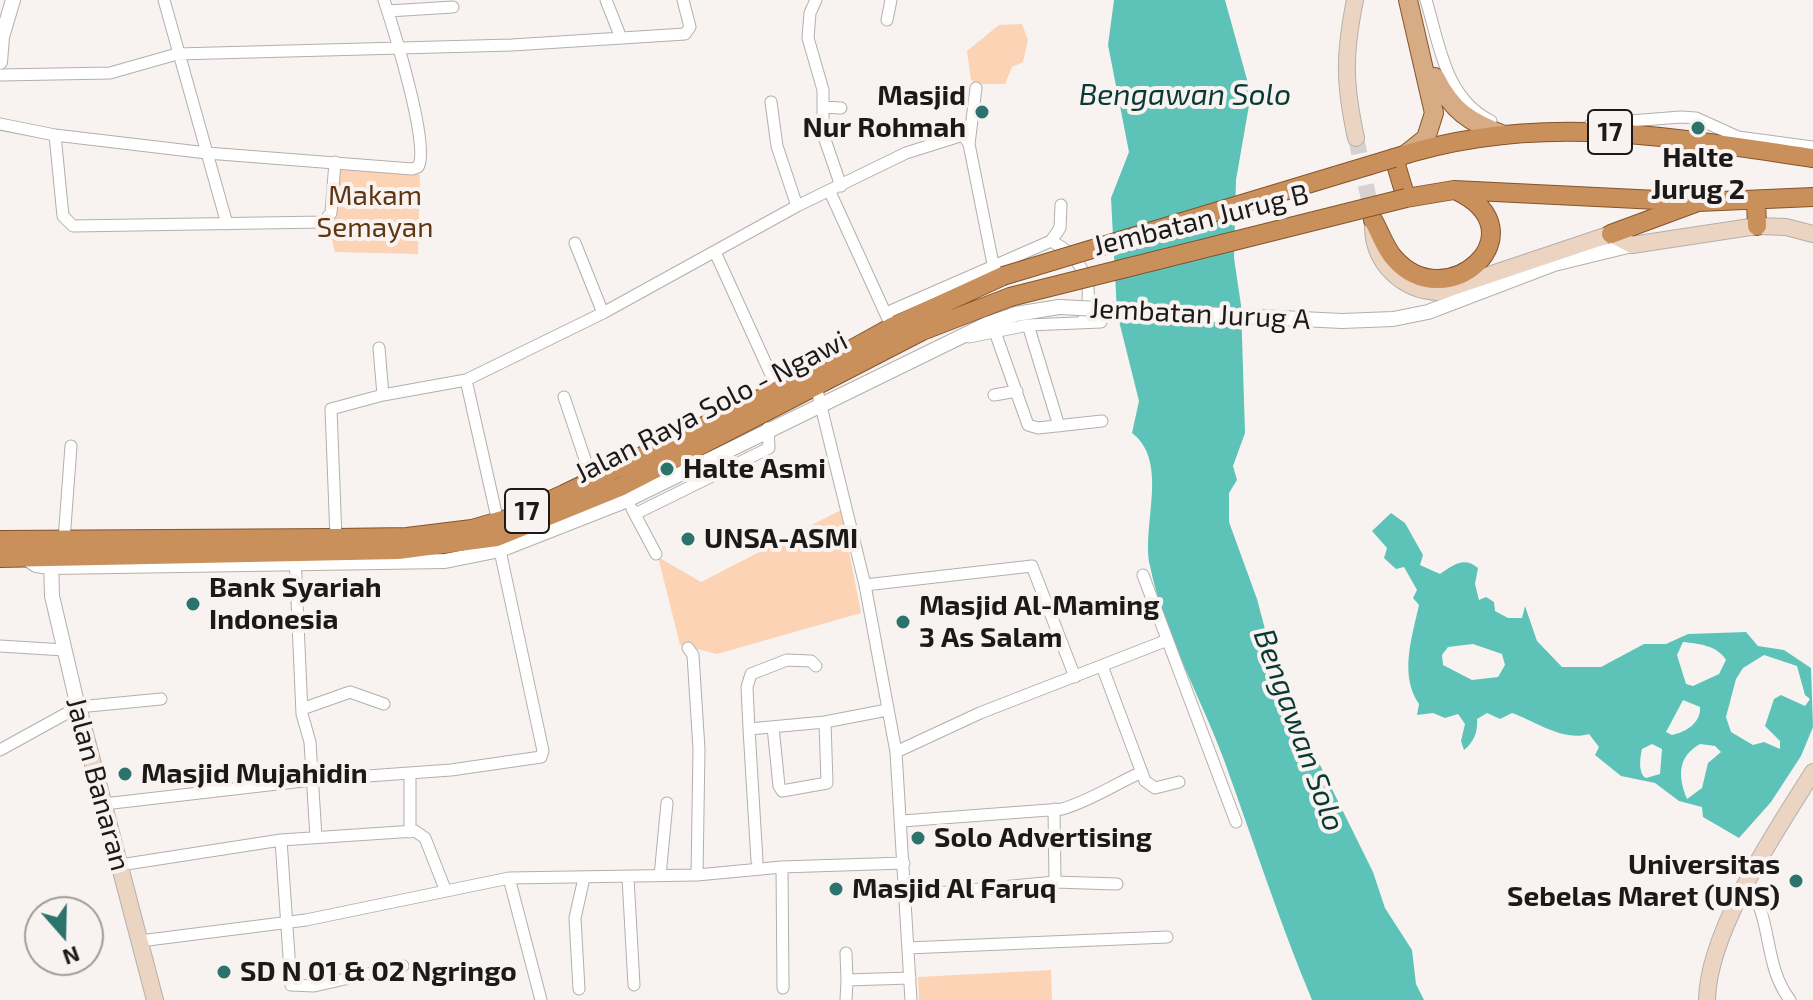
<!DOCTYPE html>
<html>
<head>
<meta charset="utf-8">
<style>
	body { margin:0 }
	#map { position:relative; width:1813px; height:1000px; overflow:hidden; background:#f8f3f0; font-family:"Exo 2",sans-serif }
	canvas { display:block }
	.north { position:absolute; left:24px; top:896px; width:80px; height:80px; box-sizing:border-box; background:#f8f3f0; border:2px solid #a09c9a; border-radius:50%; rotate:160deg; font-size:22px; font-weight:700; line-height:32px; text-align:center; color:#1b1a19 }
	.north::after { content:''; display:block; margin:auto; width:28px; height:36px; background:#2b736c; clip-path:polygon(50% 0,100% 100%,50% 72%,0 100%) }
</style>
</head>
<body>
<div id="map">
<canvas width="1813" height="1000"></canvas>
<div class="north">N</div>
</div>
<script>
const g = document.querySelector('canvas').getContext('2d');
g.lineJoin = 'round';
function fill(path, color) { g.fillStyle = color; g.fill(path, 'evenodd'); }
function strokePath(path, color, width, dash) { g.strokeStyle = color; g.lineWidth = width; g.lineCap = dash ? 'butt' : 'round'; g.setLineDash(dash || []); g.stroke(path); }
function drawText(font, color, halo, rows, align = 'center') {
  g.font = font + ' "Exo 2",sans-serif'; g.lineWidth = 8; g.setLineDash([]); g.textBaseline = 'middle'; g.strokeStyle = halo; g.fillStyle = color; for (const [text, x, y, turn = 0] of rows) {
    g.save(); g.translate(x, y); g.rotate((+turn || 0) * Math.PI / 180); g.textAlign = isNaN(turn) ? turn : align; if (halo) g.strokeText(text, 0, 0); g.fillText(text, 0, 0); g.restore();
  }
}
fill(new Path2D(`
	M1022 24 1028 40 1023 62 1012 67 1005 84H978L971 80 967 51 999 25Z
	M337 170 408 171 420 175 418 254 335 252 331 236Z
	M841 510 861 613 717 654 680 645 658 557 701 582Z
	M1051 970 1052 1000H919L918 977Z`), '#fcd3b4');
fill(new Path2D(`
	M1114 0H1225L1251 94 1236 180 1234 258 1241 305 1245 433 1233 466 1237 480 1229 493V522L1257 599 1279 682 1373 872 1385 908 1412 950 1416 984 1424 1000H1312C1279 921 1253 840 1224 760 1200 695 1164 634 1150 566 1141 526 1170 462 1132 433L1139 401 1117 313 1111 198 1129 152 1108 45Z
	M1391 513 1405 523 1423 555 1420 565 1440 574C1453 565 1464 556 1478 568L1475 584 1479 600 1486 597 1494 602 1495 611 1508 618H1522L1525 606 1537 641 1562 667H1601L1644 644H1666L1688 634 1746 632 1758 646 1784 650 1811 668 1813 727 1801 756 1771 802 1739 838 1703 817 1702 807 1679 801 1655 783 1621 776 1595 755 1599 747 1589 734C1563 742 1535 721 1512 713L1500 719 1487 713 1477 719C1478 732 1474 742 1464 750L1461 741 1465 724 1458 714 1445 718 1433 713 1417 715 1419 704C1399 675 1412 637 1419 605L1413 598 1417 590 1404 567 1396 569 1384 558 1387 548 1372 531ZM1683 642C1699 644 1717 645 1726 660L1719 674 1693 686 1686 684 1677 655ZM1473 644 1502 654 1505 665 1498 677 1472 680 1443 665 1442 655 1448 647ZM1764 655 1797 666 1805 695 1810 699 1805 706 1781 695 1774 699 1765 726 1780 741V749L1764 742 1753 745 1731 732 1726 717 1736 679 1743 668ZM1683 700 1700 707C1701 723 1686 732 1672 735L1666 732ZM1652 744 1662 749 1660 774 1646 778C1638 774 1640 757 1642 749ZM1700 744 1715 746 1721 752 1708 763 1702 788 1687 799C1678 777 1677 757 1700 744Z`), '#5dc3b8');
strokePath(new Path2D(`
	M1356 138 1373 219`), '#d7d2d0', 16, [16, 8]);
const minor = new Path2D(`
	M164 0 227 224
	M606 0 621 38
	M816 0 810 13 808 38 823 90V134L841 186
	M1426 0C1440 46 1445 98 1491 121
	M388 11 453 7
	M887 20 891 0
	M0 75 110 73 177 54 512 45 685 34 690 27 683 0
	M976 88 969 144 993 264
	M771 102 777 146 797 206
	M823 107 841 108
	M0 124 55 135 207 153 412 169 418 167C431 148 393 27 384 0
	M1591 124 1681 117 1696 118 1738 137 1813 147
	M55 135 63 216 73 226 323 222 331 213 335 162
	M830 192 888 319
	M1051 241C1079 255 1097 283 1084 315
	M575 243 603 313
	M715 252 778 390
	M886 313 1051 241 1060 228 1061 205
	M1028 325 1059 426
	M995 332 1028 425 1038 428 1102 421
	M969 337 1028 325 1101 322
	M379 348 383 395
	M466 380 498 522
	M816 386 865 585 896 752 911 1000
	M994 395 1017 391
	M564 397 592 480
	M632 509 656 554
	M635 514 769 448 768 428
	M336 538 331 409 383 395 466 380 603 313 797 206 906 153 963 135 969 144
	M64 540 71 446
	M295 555 302 714 310 742 316 837
	M1143 575 1236 822
	M865 585 1032 566 1075 677
	M0 646 64 650
	M688 648 693 655 699 749 697 875
	M1102 666 1145 781 1155 788 1179 782
	M302 709 350 692 384 704
	M773 727 779 786 782 791 827 783 825 722
	M749 729 747 687 751 674 787 660 811 661 816 666
	M0 750 78 707 161 699
	M896 752 980 713 1165 641
	M410 773V832
	M104 804 312 780 451 770 541 757 543 751 499 546
	M1054 809 1055 882
	M902 821 1062 809C1090 801 1115 784 1142 772
	M757 861 749 729 825 722 887 710
	M120 865 281 840
	M782 867 783 988
	M660 876 667 803
	M509 878 541 1000
	M628 878 634 985
	M1748 885C1773 919 1763 965 1790 1000
	M905 896 1055 882 1117 884
	M140 941 306 920 509 878 697 875 782 867 904 863
	M908 948 1167 937
	M846 953 847 980
	M403 966 314 986 291 985 281 840 415 831 425 838 445 889
	M579 989 575 918 584 878
	M846 1000 847 980 910 978`);
const tertiary = new Path2D(`
	M0 62 2 37 13 0
	M1342 321 1393 319 1428 312 1554 264 1632 245
	M51 557 52 596 78 707
	M27 559 36 565 50 567 445 561 500 550 625 501 987 324 1016 314 1059 307`);
const secondary = new Path2D(`
	M1355 0C1344 54 1344 83 1356 138
	M1373 228C1374 264 1403 291 1438 292L1611 234 1632 245 1757 226 1786 227 1813 234
	M78 707 155 1000
	M1707 1000C1708 931 1776 831 1813 772`);
const primary = new Path2D(`
	M1435 77C1452 111 1469 122 1504 135
	M1406 154 1426 138 1434 113 1408 0`);
const trunk = new Path2D(`
	M1813 158C1671 137 1535 111 1394 158L1406 198 1454 190 1698 202 1813 197
	M1756 200 1757 226
	M1373 220C1380 232 1385 248 1394 258 1447 319 1542 232 1457 191
	M1611 234 1695 203
	M0 540 336 538 407 537 472 529 513 517 564 494 778 390 892 327 1003 276
	M0 558 398 550 497 537 620 487 922 331 1010 297`);
strokePath(minor, '#b3afac', 13);
strokePath(tertiary, '#b3afac', 16);
strokePath(secondary, '#b3afac', 18);
strokePath(primary, '#84542a', 20);
strokePath(trunk, '#84542a', 20);
strokePath(minor, '#fff', 11);
strokePath(tertiary, '#fff', 14);
strokePath(secondary, '#ebd5c2', 16);
strokePath(primary, '#d7ac85', 18);
strokePath(trunk, '#ca905c', 18);
const tertiaryBridge = new Path2D(`
	M1059 307 1342 321`);
const trunkBridge = new Path2D(`
	M1003 276 1394 158
	M1010 297 1406 198`);
strokePath(tertiaryBridge, '#b3afac', 16, []);
strokePath(trunkBridge, '#84542a', 20, []);
strokePath(tertiaryBridge, '#fff', 14);
strokePath(trunkBridge, '#ca905c', 18);
for (const [x, y, r, color] of [
	[982,112,8,"#2b736c"],
	[1698,128,8,"#2b736c"],
	[667,469,8,"#2b736c"],
	[688,539,8,"#2b736c"],
	[193,604,8,"#2b736c"],
	[903,622,8,"#2b736c"],
	[125,774,8,"#2b736c"],
	[918,838,8,"#2b736c"],
	[1796,881,8,"#2b736c"],
	[836,889,8,"#2b736c"],
	[224,972,8,"#2b736c"]
]) { const dot = new Path2D(); dot.arc(x, y, r, 0, 2 * Math.PI); g.fillStyle = color; g.fill(dot); strokePath(dot, '#f8f3f0', 3); }
for (const [x, y, w] of [
	[1610,132,44],
	[527,511,44]
]) { const box = new Path2D(); box.roundRect(x - w / 2, y - 22, w, 44, 6); g.fillStyle = '#f8f3f0'; g.fill(box); strokePath(box, '#1b1a19', 2); }
drawText('bold 26px', '#1b1a19', null, [
	["17",1610,132],
	["17",527,511]
]);
drawText('bold 28px', '#1b1a19', '#f8f3f0', [
	["Masjid",966,96,"right"],
	["Nur Rohmah",966,128,"right"],
	["Halte",1698,158,"center"],
	["Jurug 2",1698,190,"center"],
	["Halte Asmi",683,469],
	["UNSA-ASMI",704,539],
	["Bank Syariah",209,588],
	["Indonesia",209,620],
	["Masjid Al-Maming",919,606],
	["3 As Salam",919,638],
	["Masjid Mujahidin",141,774],
	["Solo Advertising",934,838],
	["Universitas",1780,865,"right"],
	["Sebelas Maret (UNS)",1780,897,"right"],
	["Masjid Al Faruq",852,889],
	["SD N 01 & 02 Ngringo",240,972]
], 'left');
drawText('28px', '#5e3611', '#f8f3f0', [
	["Makam",375,196],
	["Semayan",375,228]
]);
drawText('28px', '#1b1a19', '#f8f3f0', [
	["Jembatan Jurug B",1201,220,-14],
	["Jembatan Jurug A",1200,314,3],
	["Jalan Raya Solo - Ngawi",711,407,-27],
	["Jalan Banaran",98,784,75]
]);
drawText('italic 30px', '#083935', '#f8f3f0', [
	["Bengawan Solo",1185,95],
	["Bengawan Solo",1299,730,70]
]);
</script>
</body>
</html>
